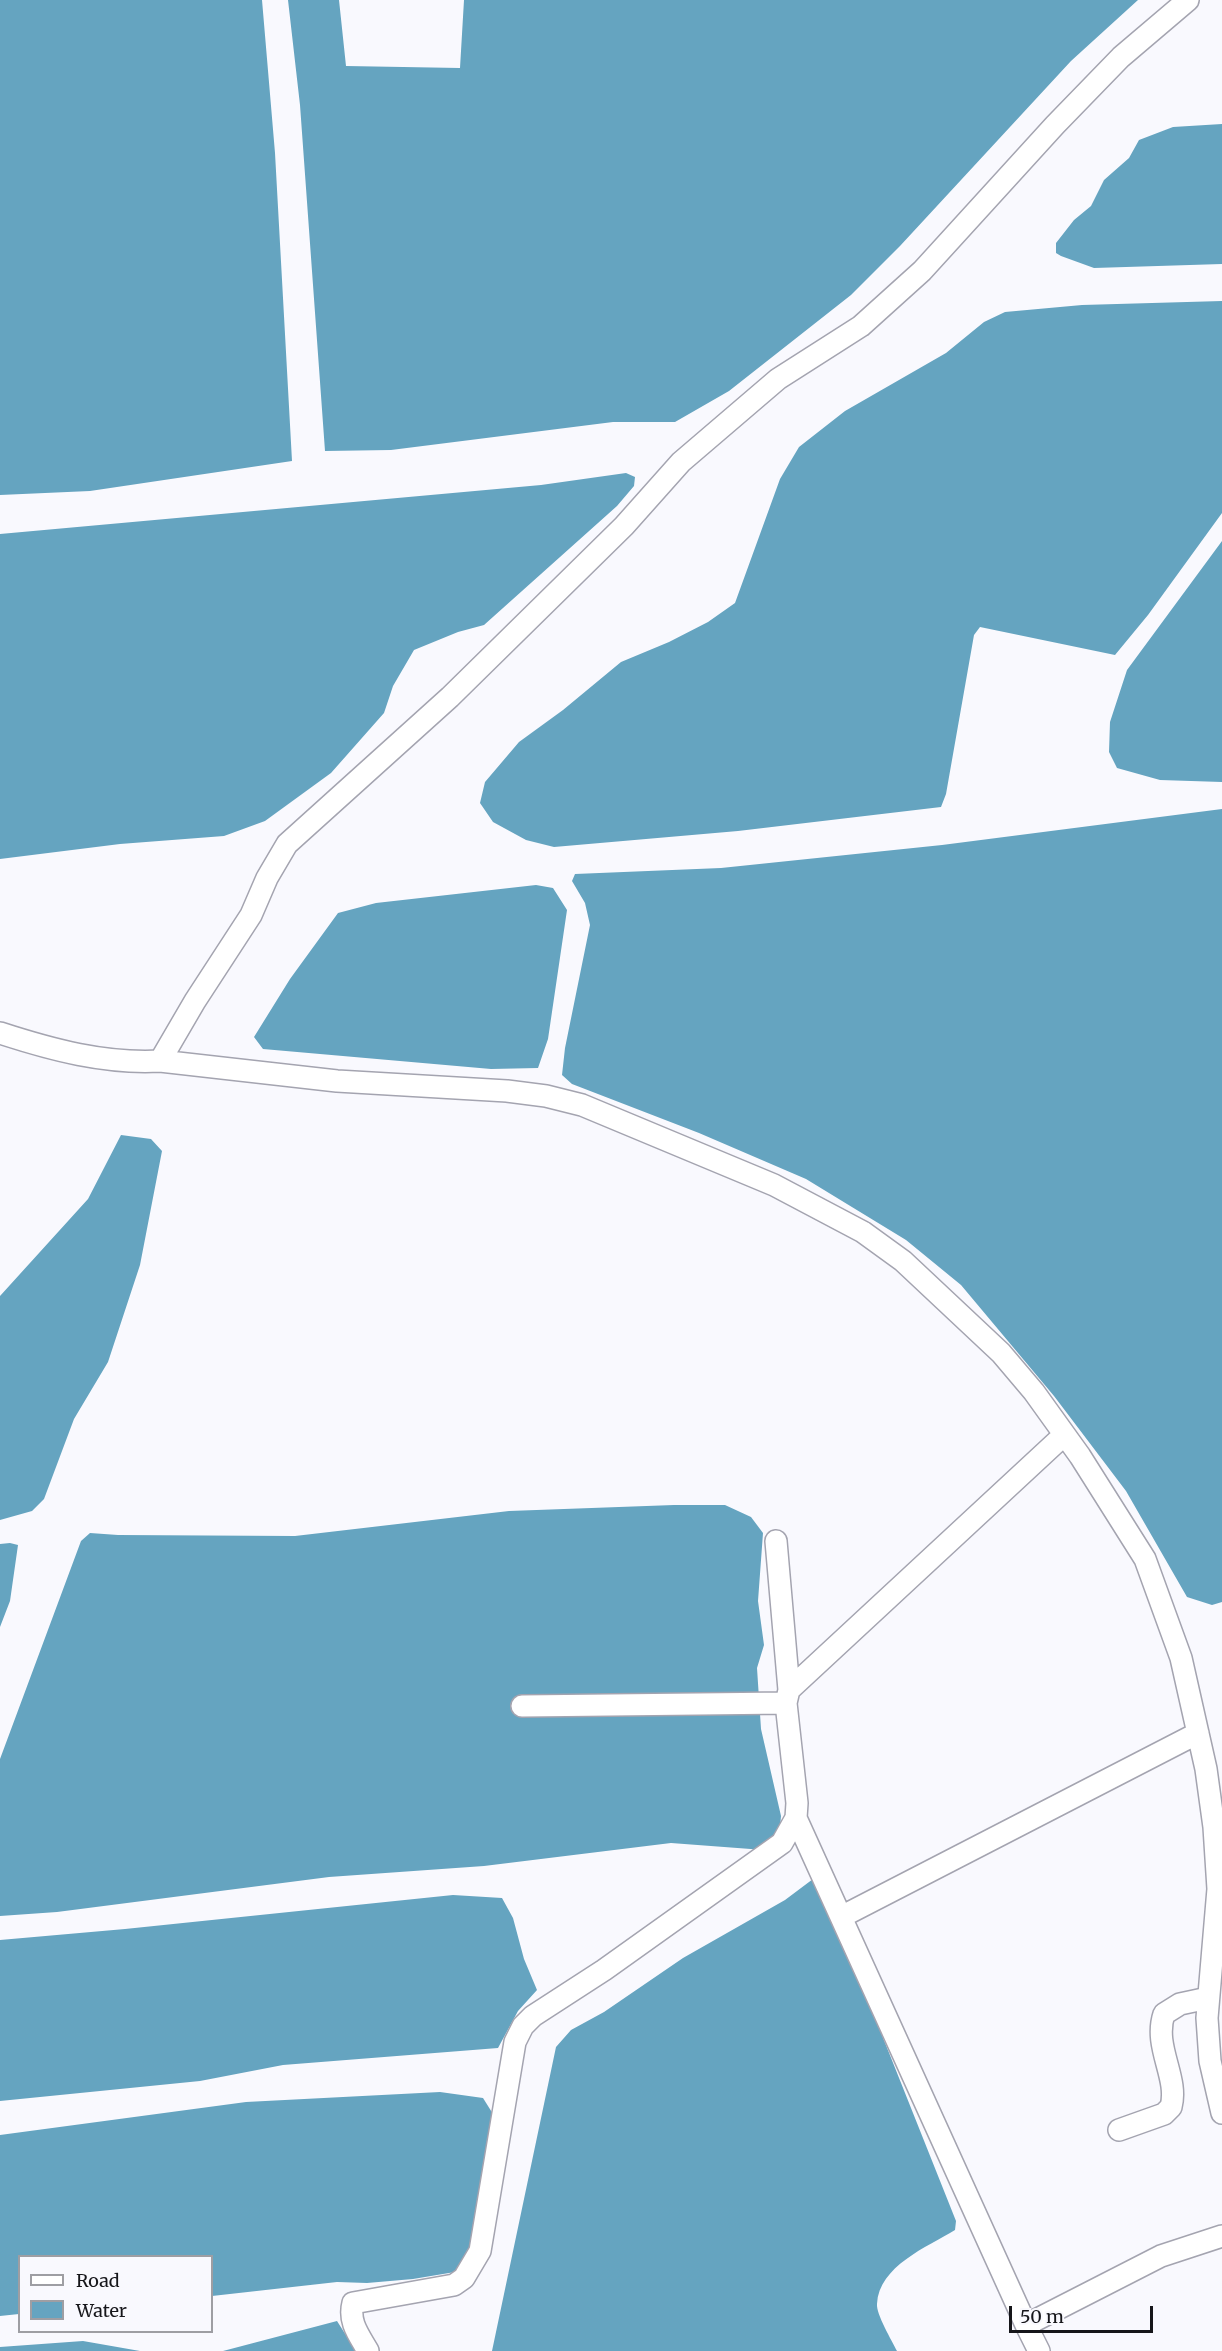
<!DOCTYPE html>
<html>
<head>
<meta charset="utf-8">
<style>
	body { margin:0 }
	#map { position:relative; width:1222px; height:2351px; overflow:hidden; background:#f9f9fe; font-family:Merriweather,serif }
	canvas { display:block }
	.legend { position:absolute; left:18px; top:2255px; width:195px; height:78px; box-sizing:border-box; background:#f9f9fe; border:2px solid #9e9ea3; margin:0; padding:8px 10px; list-style:none; font-size:18px; color:#16161a }
	.legend li { display:flex; align-items:center; gap:12px; height:30px }
	.legend b { width:30px; border:2px solid #9e9ea3 }
	.scale { position:absolute; left:1009px; top:2306px; width:144px; height:27px; box-sizing:border-box; border:3px solid #16161a; border-top:0; padding-left:8px; font-size:18px; line-height:21px; white-space:nowrap; color:#16161a; -webkit-text-stroke:4px #f9f9fe; paint-order:stroke }
</style>
</head>
<body>
<div id="map">
<canvas width="1222" height="2351"></canvas>
<ul class="legend">
<li><b style="height:8px;background:#fff"></b>Road</li>
<li><b style="height:16px;background:#65a4c0"></b>Water</li>
</ul>
<div class="scale">50 m</div>
</div>
<script>
const g = document.querySelector('canvas').getContext('2d');
g.lineJoin = 'round';
function fill(path, color) { g.fillStyle = color; g.fill(path, 'evenodd'); }
function strokePath(path, color, width, dash) { g.strokeStyle = color; g.lineWidth = width; g.lineCap = dash ? 'butt' : 'round'; g.setLineDash(dash || []); g.stroke(path); }
fill(new Path2D(`
	M0 0H262L275 153 292 461 90 491 0 495Z
	M288 0H339L346 66 460 68 464 0H1138L1071 61 900 246 851 295 729 391 675 422H613L391 450 325 451 300 105Z
	M1222 124V264L1094 268 1061 256 1056 253V243L1074 220 1091 206 1104 180 1129 158 1139 140 1173 127Z
	M1222 301V513L1148 615 1115 655 980 627 974 635 946 794 941 807 738 831 554 847 526 840 493 822 480 803 485 782 519 742 563 710 621 662 669 642 708 622 735 603 780 479 799 447 845 411 946 353 984 322 1005 312 1082 305Z
	M626 473 635 477 634 486 617 506 484 625 458 632 414 650 393 686 384 713 331 773 265 821 224 836 120 844 0 859V534L541 485Z
	M1222 541V782L1160 780 1117 768 1109 752 1110 722 1127 670Z
	M1222 809V1602L1212 1605 1187 1597 1126 1491 1054 1396 961 1285 906 1240 806 1179 699 1133 572 1084 562 1075 565 1048 590 925 585 903 572 881 575 874 721 868 942 845Z
	M536 885 553 888 567 910 548 1039 538 1068 491 1069 263 1049 254 1037 290 979 338 913 376 903Z
	M121 1135 151 1139 162 1151 140 1265 108 1362 74 1419 44 1499 32 1511 0 1520V1296L88 1199Z
	M674 1505H725L751 1517 763 1533 758 1601 764 1645 757 1668 761 1729 781 1816 779 1839 764 1850 671 1843 484 1866 329 1877 57 1912 0 1916V1759L81 1541 90 1533 118 1535 295 1536 509 1511Z
	M10 1543 18 1545 10 1601 0 1627V1544Z
	M813 1879 864 1990 956 2221 955 2230C927 2247 879 2266 877 2304 876 2314 892 2341 897 2351H492L556 2047 571 2030 604 2012 683 1958 785 1900Z
	M453 1895 502 1898 513 1918 524 1959 537 1990 518 2011 498 2048 283 2065 200 2081 0 2101V1940L125 1929Z
	M440 2092 483 2098 493 2114 468 2257 455 2272 413 2279 367 2283 337 2282 212 2296V2256H20L19 2314 0 2316V2135L246 2102Z
	M337 2321 356 2351H223Z
	M83 2341 140 2351H0V2347Z`), '#65a4c0');
const minor = new Path2D(`
	M0 1033C52 1050 105 1064 160 1061L337 1081 507 1091 546 1096 582 1105 774 1185 863 1232 903 1261 1001 1353 1034 1392 1080 1456 1145 1559 1181 1658 1206 1769 1214 1827 1218 1889 1207 2018 1210 2061 1222 2113
	M160 1061 195 1001 251 915 267 878 287 844 450 697 624 526 681 462 778 379 861 326 922 271 1055 125 1121 57 1188 0
	M776 1541 789 1690
	M522 1706 786 1703
	M796 1818 1026 2325
	M841 1917 1198 1733
	M1119 2130 1164 2114 1171 2107C1179 2077 1153 2047 1164 2014L1180 2004 1208 1998
	M368 2351C359 2335 348 2322 353 2303L454 2285 464 2278 480 2251 515 2042 523 2026 533 2016 604 1970 782 1843 796 1818 797 1803 786 1703 789 1690 1064 1435
	M1039 2351 1026 2325 1161 2256 1222 2236`);
strokePath(minor, '#a4a4b0', 24);
strokePath(minor, '#fff', 21);
</script>
</body>
</html>
